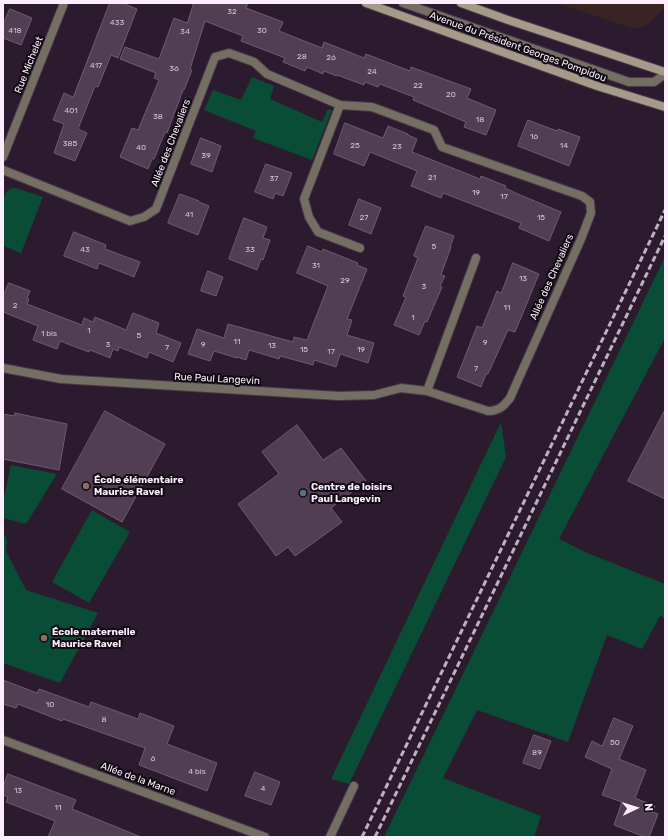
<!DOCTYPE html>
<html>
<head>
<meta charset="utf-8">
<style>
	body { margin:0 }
	#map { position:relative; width:668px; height:840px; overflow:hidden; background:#2c1b2f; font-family:Rubik,sans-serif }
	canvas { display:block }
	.frame { position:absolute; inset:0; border:4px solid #fbeffd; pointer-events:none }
	.north { position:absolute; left:616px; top:788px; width:40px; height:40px; -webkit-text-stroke:3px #100911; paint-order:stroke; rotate:86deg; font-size:11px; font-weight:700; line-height:16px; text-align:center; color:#fbeffd }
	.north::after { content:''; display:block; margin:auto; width:14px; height:18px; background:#fbeffd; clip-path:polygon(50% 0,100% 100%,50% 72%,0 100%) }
</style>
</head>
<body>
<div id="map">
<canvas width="668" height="840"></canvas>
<div class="frame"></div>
<div class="north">N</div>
</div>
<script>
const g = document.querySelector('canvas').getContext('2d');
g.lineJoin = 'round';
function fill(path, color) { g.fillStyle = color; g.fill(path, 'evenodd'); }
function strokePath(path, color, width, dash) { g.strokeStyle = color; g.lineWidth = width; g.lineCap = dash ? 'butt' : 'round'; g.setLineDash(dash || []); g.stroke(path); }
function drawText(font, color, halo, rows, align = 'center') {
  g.font = font + ' Rubik,sans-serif'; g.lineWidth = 4; g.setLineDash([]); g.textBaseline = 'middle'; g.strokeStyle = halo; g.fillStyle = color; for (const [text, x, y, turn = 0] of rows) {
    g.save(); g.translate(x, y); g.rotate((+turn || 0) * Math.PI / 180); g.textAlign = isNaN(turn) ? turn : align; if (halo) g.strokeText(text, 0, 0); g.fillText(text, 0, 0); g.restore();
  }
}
fill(new Path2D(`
	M556 3H665V7L649 24 639 28H632Z`), '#372423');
fill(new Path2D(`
	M252 77 274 86 270 99 322 122 328 109 332 110 312 160 253 138 256 131 204 110 213 90 241 100Z
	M12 188 19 189 43 197 21 253 3 246V200L6 192Z
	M665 257V338L559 539 585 552 665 584V618L660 616 642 649 607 635 568 742 477 710 443 778 541 816 534 837H384Z
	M501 422 506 457 349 784 331 779Z
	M11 465 57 474 26 524 3 518V501Z
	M92 510 130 532 89 603 52 582Z
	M3 534 5 535 7 541 6 551 26 590 98 613 60 683 3 663Z`), '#0a4d36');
const building = new Path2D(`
	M110 3H122L137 9 118 58 111 55 98 87 95 86 78 129 87 133 75 161 54 153 64 124 53 120 64 93 73 97Z
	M194 3H248L246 8 283 22 279 31 322 48 324 42 364 58 366 54 410 71 411 67 471 89 467 98 496 110 486 135 464 127 466 122 413 100 414 97 380 84 378 87 365 82 364 85 337 75V76L324 71 323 74 307 67 305 71 283 62 285 58 241 41 243 36 205 21 190 69 192 70 184 90H183L167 133 165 132 154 159H152L148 169 120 157 132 128 138 130 159 80 154 78 156 73 120 59 125 47 159 59 174 18 187 23Z
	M10 9 32 18 21 45 3 38V25Z
	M528 120 557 131 558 129 580 137 569 166 518 146Z
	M345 123 383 138 388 126 408 134V135L417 139 412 152 480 179 481 176 506 186 505 188 518 194 561 212 549 241 519 228 521 223 443 193 441 198 411 186 417 171 370 152 364 166 334 154Z
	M201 138 221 146 212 172 191 164Z
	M266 164 292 173 283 196 275 193 273 199 255 192Z
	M180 194 199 201V202L209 206 198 235 168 223Z
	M359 199 381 208 371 234 349 225Z
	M244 218 267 227 263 238 270 240 263 260 261 259 257 270 229 259Z
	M426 226 454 236 450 247H451L441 275 445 276 440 286 442 287 427 322 425 321 419 335 394 325 406 297 403 296 418 258 414 256Z
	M74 232 106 245 105 249 140 262 134 277 99 263 97 269 64 256Z
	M308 246 322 252 323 249 358 263 357 265 367 269 347 319 352 320 347 335 374 343 368 363 340 354 336 367 314 360 313 365 280 356 279 359 249 350 246 360 237 357V358L214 351 210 361 188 354 197 329 224 338 228 324 293 342 294 337 307 340 328 286 297 273Z
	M513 263 539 274 515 332 508 330 488 374H486L481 387 457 377 477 326 482 328 497 291 501 293Z
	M208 271 223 277 216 296 201 291Z
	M9 283 30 291 27 298 29 299 27 304 82 325 84 318 93 322 95 317 126 330 133 313 159 323 156 333 181 343 173 362 149 352 147 358 119 347 118 351 113 349 110 358 90 350 89 352 60 341 57 349 33 340 38 326 3 312V297Z
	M665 410V499L628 481Z
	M105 411 165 444 122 522 62 489Z
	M15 413 67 424 59 470 3 459V414L15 416Z
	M297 425 323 460 341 448 366 481 331 508 342 522 295 556 288 547 276 556 238 504 279 474 262 452Z
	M3 680 37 693 39 689 89 707 91 702 138 719 140 713 174 726 167 744 217 763 207 791 139 765 145 748 63 719 62 721 18 704 16 708 3 704Z
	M614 718 633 726 619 759 646 770 635 798 655 806 652 812 658 814 649 837H645L614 825 622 802 602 795 612 769 585 757 592 741 602 746Z
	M534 735 551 741 540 769 523 763Z
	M255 772 280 782 271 805 245 796Z
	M8 774 76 800 72 809 141 837H48L55 821 6 802 8 797 3 795V787Z`);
fill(building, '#523e52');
strokePath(building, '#705a70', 1);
const minor = new Path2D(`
	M403 3 629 82H654L665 74
	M340 105 304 199 309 217 318 232 360 248
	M3 157 64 3
	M3 170 130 221 144 217 156 209 215 57 229 53 254 62 267 74 340 105 372 107 434 130 442 147 582 196 590 202 591 213 581 239 510 398C504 406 499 411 488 411L427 391 476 258
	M3 368 61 379 339 396 374 395 401 388 427 391
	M3 740 265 837
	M330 837 354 786`);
const secondary = new Path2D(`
	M366 3 597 86 665 107
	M461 3 508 20 665 72`);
strokePath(minor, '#49394c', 10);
strokePath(secondary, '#49394c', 10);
strokePath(minor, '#756f63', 8);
strokePath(secondary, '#a59b88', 8);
strokePath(new Path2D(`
	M362 837 665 210
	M375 837 665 236`), '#beb1c0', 3, [6, 3]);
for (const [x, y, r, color] of [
	[86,486,4,"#8d6e63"],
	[303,493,4,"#5c6f8a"],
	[44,638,4,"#8d6e63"]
]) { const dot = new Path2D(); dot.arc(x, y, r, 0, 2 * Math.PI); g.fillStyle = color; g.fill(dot); strokePath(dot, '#100911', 1.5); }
drawText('8px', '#d1c3d2', null, [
	["32",232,12],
	["433",117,23],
	["418",15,31],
	["30",262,31],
	["34",185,32],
	["28",302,57],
	["26",331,58],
	["417",96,66],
	["36",174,69],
	["24",372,72],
	["22",418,86],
	["20",451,95],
	["401",71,111],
	["38",158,117],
	["18",480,120],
	["16",534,137],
	["385",70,144],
	["25",355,146],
	["14",564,146],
	["23",397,147],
	["40",141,148],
	["39",206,156],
	["21",432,178],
	["37",274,179],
	["19",476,193],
	["17",504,197],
	["41",189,215],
	["27",364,218],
	["15",541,218],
	["5",434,247],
	["43",85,250],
	["33",250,250],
	["31",316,266],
	["13",523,279],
	["29",345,281],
	["3",424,287],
	["2",15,306],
	["11",507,308],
	["1",413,318],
	["1",89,331],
	["1 bis",49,334],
	["5",139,336],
	["11",237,342],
	["9",485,343],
	["3",108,345],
	["9",203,345],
	["13",272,346],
	["7",167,348],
	["15",304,350],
	["19",361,350],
	["17",331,352],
	["7",476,369],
	["10",50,705],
	["8",104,720],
	["50",615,743],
	["89",537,753],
	["6",153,759],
	["4 bis",197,772],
	["4",263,789],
	["13",18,791],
	["11",58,808]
]);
drawText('10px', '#fbeffd', '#100911', [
	["Avenue du Président Georges Pompidou",518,47,20],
	["Rue Michelet",29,65,-68],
	["Allée des Chevaliers",171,143,-69],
	["Allée des Chevaliers",552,277,-66],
	["Rue Paul Langevin",217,379,3],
	["Allée de la Marne",138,779,20]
]);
drawText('bold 10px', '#fbeffd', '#100911', [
	["École élémentaire",94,480],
	["Maurice Ravel",94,492],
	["Centre de loisirs",311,487],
	["Paul Langevin",311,499],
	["École maternelle",52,632],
	["Maurice Ravel",52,644]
], 'left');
</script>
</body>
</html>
